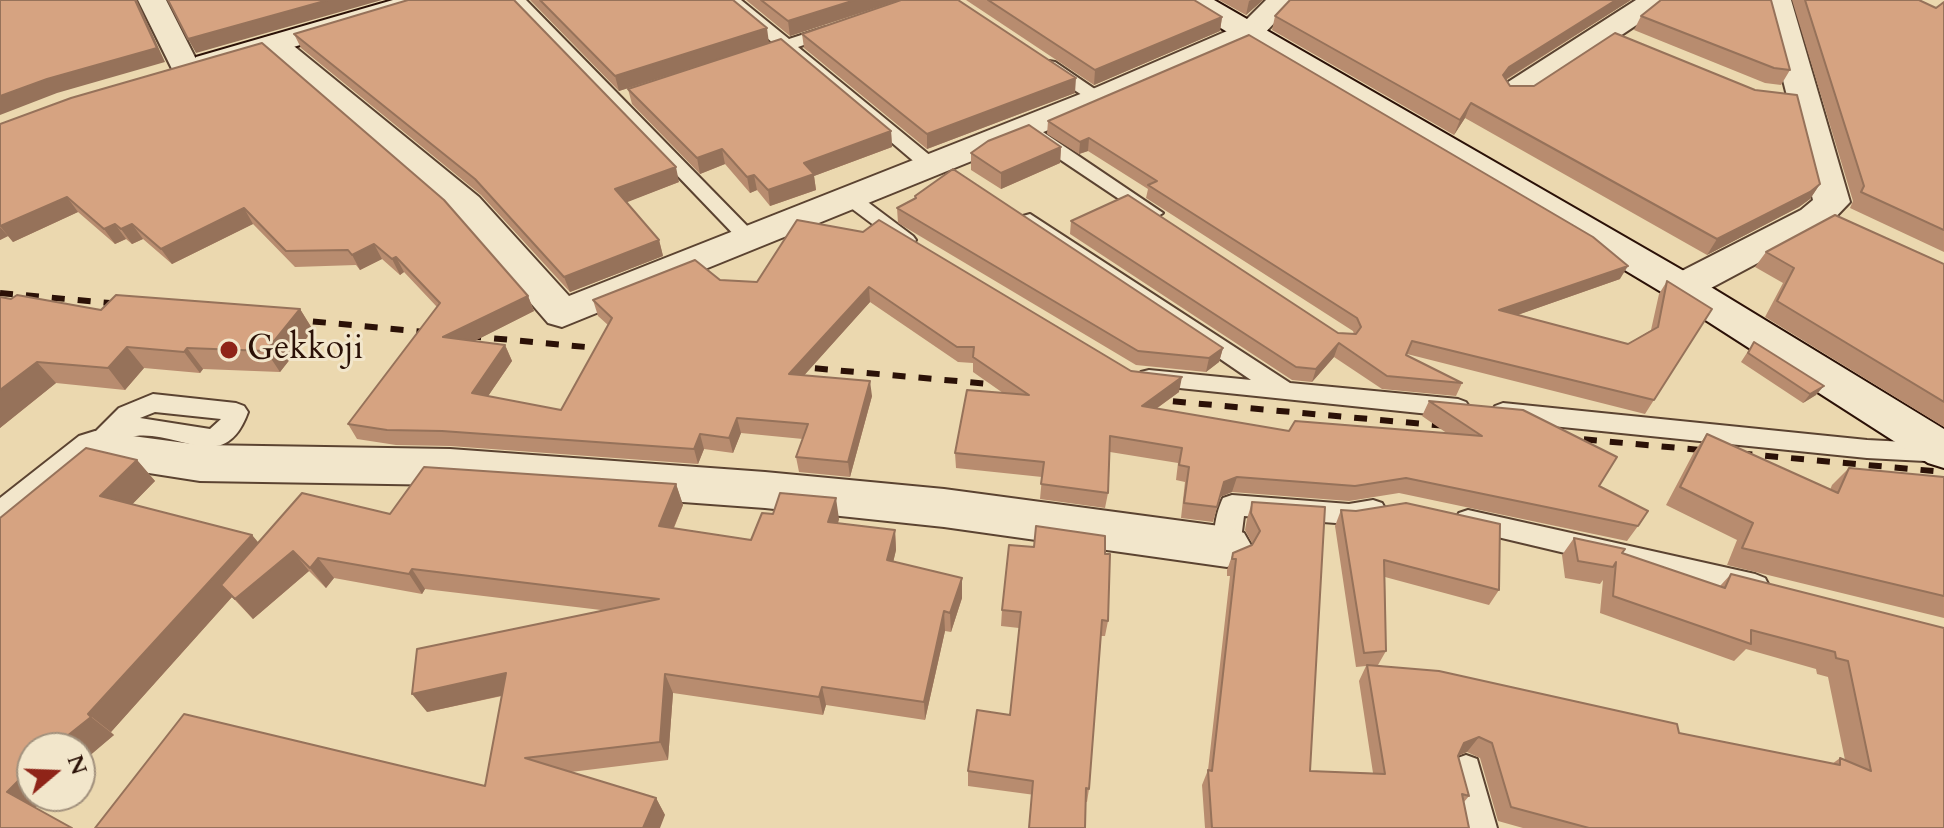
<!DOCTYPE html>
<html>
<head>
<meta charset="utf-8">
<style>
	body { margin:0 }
	#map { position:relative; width:1944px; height:828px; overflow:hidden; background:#ebd8af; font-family:Cardo,serif }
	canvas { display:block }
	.north { position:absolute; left:16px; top:732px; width:80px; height:80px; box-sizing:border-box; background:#f2e6cb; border:2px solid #a2917d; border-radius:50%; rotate:71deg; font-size:22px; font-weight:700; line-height:32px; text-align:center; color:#2b1107 }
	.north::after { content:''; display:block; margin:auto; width:28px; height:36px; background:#8f2418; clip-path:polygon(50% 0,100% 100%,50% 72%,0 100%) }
</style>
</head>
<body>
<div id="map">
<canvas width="1944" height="828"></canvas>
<div class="north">N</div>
</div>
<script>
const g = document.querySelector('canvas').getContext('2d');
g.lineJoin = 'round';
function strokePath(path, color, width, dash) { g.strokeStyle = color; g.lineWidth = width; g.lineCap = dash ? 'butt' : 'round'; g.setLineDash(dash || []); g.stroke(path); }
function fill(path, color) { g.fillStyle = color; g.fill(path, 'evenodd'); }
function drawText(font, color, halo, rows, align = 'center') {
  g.font = font + ' Cardo,serif'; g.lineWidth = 6; g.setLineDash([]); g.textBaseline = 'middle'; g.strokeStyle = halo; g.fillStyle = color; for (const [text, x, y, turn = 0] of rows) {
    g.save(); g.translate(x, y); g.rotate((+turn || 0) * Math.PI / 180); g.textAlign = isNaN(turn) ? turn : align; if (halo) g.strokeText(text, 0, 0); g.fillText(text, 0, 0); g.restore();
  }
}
const lane = new Path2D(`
	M509 0H526L756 235 759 239 756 243H742Z
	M724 0H741L789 39 826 27H838V33L798 47 938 162 940 166 938 170H924L784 51 756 60 750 58 748 55 750 52 774 44Z
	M1049 61 1055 62 1108 98 1099 103 1093 102 1043 70 1041 66Z
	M1034 129 1040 130 1163 213 1153 219 1146 217 1028 138 1025 134Z
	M850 192 857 194 913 236 916 240 913 244H899L843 202 840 198Z
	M1030 214 1290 383 1458 399 1466 402 1470 408 1466 414 1458 417 1141 384 1137 378 1141 372 1149 370 1251 380 1023 224 1020 220 1023 216Z
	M153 394 236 403 244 406 248 412C225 476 181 431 136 436 117 439 107 461 86 455L83 448 86 441 119 408ZM155 412 221 419 210 429 140 418Z
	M1503 403 1867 440 1944 444V462L1867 458 1503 421 1495 418 1491 412 1495 406Z
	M1232 495 1349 504 1373 500 1382 503 1386 510 1382 517 1349 524 1244 516 1240 547 1236 555 1227 558 1218 555C1210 541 1216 512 1223 498Z
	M1468 510 1755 574 1765 578 1769 586 1765 594 1755 598 1468 530 1459 527 1455 520 1459 513Z
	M1466 755 1477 759 1497 828H1465L1450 770 1455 759Z`);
const street = new Path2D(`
	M138 0H166L201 69 197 75 186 78 175 75Z
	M1266 0H1296L1261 37 1110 105 562 327 548 323 453 213 259 44 264 38 274 35 284 38 479 197 569 296 1088 91 1241 25Z
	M1636 0H1669L1665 6 1527 98 1516 100 1505 98 1500 91 1505 84Z
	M1763 0H1791L1850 202 1827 226 1696 296 1682 300 1668 296 1662 287 1668 278 1801 210 1813 200Z
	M95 431 200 445 450 449 765 472 944 489 1227 527 1244 533 1252 547 1244 561 1227 567 944 527 765 508 450 485 200 481 104 466 17 539 0 544V498L79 436Z`);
const secondary = new Path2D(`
	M393 0H438L434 6 218 69 207 72 196 69 192 63 196 57Z
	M1180 0H1214L1696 278 1944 429V468L1928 463 1668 296 1184 6Z`);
strokePath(lane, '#5b4331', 4);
strokePath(street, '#5b4331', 4);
strokePath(secondary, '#2b1107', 4);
fill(lane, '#f2e6cb');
fill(street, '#f2e6cb');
fill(secondary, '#f2e6cb');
strokePath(new Path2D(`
	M0 293 132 305
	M287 319 618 350
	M789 366 1012 386
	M1147 399 1458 427
	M1558 437 1944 472`), '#2b1107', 6, [13, 13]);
fill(new Path2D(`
	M530 0H733L769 43 619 91Z
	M746 0H900L790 36Z
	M966 0H1194L1222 17 1220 31 1094 85Z
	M1219 0H1263L1246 15Z
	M1290 0H1631L1506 80 1510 86 1820 184 1810 199 1799 207 1707 255 1465 118 1454 135 1272 30 1275 16Z
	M1792 0H1919L1936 8 1944 2V252L1850 208 1853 201Z
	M1641 16 1790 70 1781 85 1765 83 1634 30Z
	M294 34 679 182 626 202 659 240 663 256 570 292 481 195 301 48Z
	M802 34 1075 93 927 149 804 48Z
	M628 89 891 131 892 147 814 176 816 190 770 206 757 190 750 193 725 164 700 174 632 104Z
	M71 98 528 296 534 311 474 341 505 345 512 361 488 396 561 410 608 325 598 316 593 300 720 280 757 282 797 220 1179 392 1156 409 1289 431 1448 434 1422 416 1429 401 1599 486 1638 526 1627 541 1399 493 1349 501 1232 492 1220 497 1213 522 1181 518 1185 482 1176 480 1178 463 1110 452 1108 493 1105 508 1040 499 1042 477 956 468 955 453 1003 393 973 372V363L958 362 870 302 804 375 872 396 850 477 799 472 796 457 803 439 741 433 733 453 704 449 698 464 450 446 396 445 357 439 348 424 437 307 404 272 400 275 382 259 360 270 356 265 295 267 253 224 172 264 143 239 132 244 126 239 115 244 78 212 13 242 8 236 0 240V124Z
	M1048 121 1620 279 1517 315 1628 344 1651 330 1659 294 1667 281 1712 309 1645 414 1407 354 1406 355 1462 383 1456 396 1382 389 1334 357 1312 382 1292 380 1070 234 1071 221 1338 333 1354 334 1353 331 1146 198 1148 189 1088 151 1079 154 1047 134Z
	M1061 147 1060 163 1001 189 971 170V153Z
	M915 196 1223 348 1219 362 1206 372 1136 365 898 223 897 208 915 199Z
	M1766 252 1944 264V427L1765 317 1783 283 1755 267Z
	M0 297 101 310 300 309 313 330 280 372 203 369 200 373 144 368 125 390 56 383 0 428Z
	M1754 342 1816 395 1803 403 1741 362Z
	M1707 434 1830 490 1832 485 1849 468 1944 477V618L1727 565 1737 540 1666 505 1694 452Z
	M137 460 155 481 132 504 252 535 258 543 390 514 676 484 683 505 674 528 751 540 773 514 839 519 838 523 895 530 896 550 893 562 962 578V598L951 632 945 631 925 720 826 705 823 715 673 693 668 760 571 772 656 798 665 815 485 786 502 696 427 712 601 610 425 589 422 594 334 578 326 588 309 571 253 619 232 597 111 732 114 735 0 828Z
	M1252 502 1325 507 1310 771 1373 773 1359 681 1366 666 1356 667 1335 526 1341 510 1499 590 1489 605 1385 577 1386 651 1378 665 1679 733 1832 764 1840 758 1845 760 1828 677 1817 674 1816 669 1746 649 1734 661 1600 613 1603 580 1600 584 1565 578 1562 555 1574 538 1720 586 1731 574 1944 628V828H1523L1498 821 1480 758 1467 752 1458 756 1469 796 1464 802 1469 828H1205L1202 785 1208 770 1230 576H1227V570L1233 553 1253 545 1245 530 1247 519Z
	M1105 554 1108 621 1105 636H1101L1089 789 1087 802 968 786V771L1010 715 1019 628 1001 626 1002 610Z`), '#b88c6f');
fill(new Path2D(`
	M135 0H137L165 62 57 93 0 115V96Z
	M328 0H382L196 53 188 39Z
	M855 0H900L790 36 788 21Z
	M1251 0H1263L1246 15 1249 1Z
	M1616 0H1631L1503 81V75L1509 67Z
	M1222 17 1220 31 1094 85 1095 70Z
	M767 28 769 43 619 91 615 76Z
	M1076 78 1075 93 927 149V134Z
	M1471 103 1465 118 1454 135 1460 120Z
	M891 131 892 147 814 176 816 190 770 206 768 190 804 163Z
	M1089 138 1088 151 1079 154 1080 142Z
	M1061 147 1060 163 1001 189V173Z
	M722 149 725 164 700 174 697 158Z
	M676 167 679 182 620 205 615 189Z
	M754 175 757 190 750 193 747 177Z
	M1820 184 1810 199 1799 207 1707 255 1717 239Z
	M67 197 78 212 13 242 0 226Z
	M244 208 253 224 172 264 161 249Z
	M115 224 126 239 115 244 104 229Z
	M132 224 143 239 132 244 121 229Z
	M0 227 8 236 0 240Z
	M659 240 663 256 570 292 564 277Z
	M374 244 382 259 360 270 352 255Z
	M396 257 404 272 400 275 392 259Z
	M1628 266 1620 279 1492 324 1499 310Z
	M869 287 870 302 792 389 789 374Z
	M528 296 534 311 451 353 443 337Z
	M300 309 313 330 280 372 266 351Z
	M1339 343 1334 357 1312 382 1316 369Z
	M505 345 512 361 480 408 472 393Z
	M127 347 144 368 125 390 108 368Z
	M187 348 203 369 200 373 184 352Z
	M1223 348 1219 362 1206 372 1209 358Z
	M37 362 56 383 0 428V390Z
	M1182 377 1179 392 1139 421 1142 406Z
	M870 381 872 396 850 477 848 462Z
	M1824 386 1816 395 1803 403 1810 394Z
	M737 418 741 433 733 453 729 438Z
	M700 434 704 449 698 464 694 449Z
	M137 460 155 481 120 517 100 496Z
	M1237 477 1232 492 1220 497 1213 522 1224 482Z
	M676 484 683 505 666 546 659 526Z
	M836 498 839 519 832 542 828 522Z
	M895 530 896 550 889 580 887 560Z
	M252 535 269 555 221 585 232 597 111 732 88 714Z
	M293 551 309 571 253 619 235 599Z
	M318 558 334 578 326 588 310 568Z
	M412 569 425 589 422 594 409 574Z
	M962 578V598L951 632 950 613Z
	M944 611 945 631 925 720 924 702Z
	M506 673 518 692 427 712 412 694Z
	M665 674 673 693 668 760 660 742Z
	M822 687 826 705 823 715 819 697Z
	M91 717 114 735 80 764V748H52Z
	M1479 737 1467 752 1452 758 1464 743Z
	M32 767V796H47L34 809 7 792Z
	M656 798 665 815 660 828H643Z`), '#96725a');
const building = new Path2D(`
	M0 0H135L157 48 47 79 0 96Z
	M168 0H328L188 39Z
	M408 0H514L676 167 615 189 659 240 564 277 475 179 294 34Z
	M540 0H733L767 28 615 76Z
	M761 0H855L788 21Z
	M901 0H958L1076 78 927 134 802 34Z
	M988 0H1194L1222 17 1095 70Z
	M1290 0H1616L1509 67 1503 75 1510 86H1534L1615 33 1755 90 1797 95 1820 184 1810 192 1717 239 1471 103 1460 120 1275 16Z
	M1661 0H1771L1790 70 1774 68 1641 16Z
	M1805 0H1919L1936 8 1944 2V230L1861 192 1864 186Z
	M1249 35 1593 237 1628 266 1499 310 1628 344 1658 327 1667 281 1712 309 1654 400 1412 341 1406 355 1462 383 1387 376 1339 343 1316 369 1296 367 1071 221 1128 195 1338 333 1356 334 1361 327 1357 318 1148 185 1157 181 1089 138 1080 142 1048 121Z
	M781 39 891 131 804 163 814 174 768 190 754 175 747 177 722 149 697 158 628 89Z
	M262 43 444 200 528 296 443 337 505 345 472 393 561 410 612 318 593 300 695 260 720 280 757 282 797 220 863 232 879 220 1131 371 1182 377 1142 406 1289 431 1295 421 1482 436 1429 401 1523 410 1617 457 1599 486 1648 511 1638 526 1406 478 1355 486 1237 477 1224 482 1217 507 1184 503 1189 467 1179 465 1182 448 1110 436 1108 493 1041 484 1044 462 955 453 967 390 1029 395 973 357 974 347H957L869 287 789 374 870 381 848 462 796 457 808 424 737 418 729 438 700 434 694 449 442 431 387 430 348 424 440 303 396 257 392 259 374 244 352 255 348 250 286 251 244 208 161 249 132 224 121 229 115 224 104 229 67 197 0 226V124L71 98Z
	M1029 125 1061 147 1001 173 971 153 988 141Z
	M953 169 1223 348 1209 358 1138 351 897 208 916 198 915 196Z
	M1835 215 1944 264V402L1777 301 1794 268 1766 252Z
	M17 295 101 310 116 295 300 309 266 351 187 348 184 352 127 347 108 368 37 362 0 390V297L11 299Z
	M1754 342 1824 386 1810 394 1748 353Z
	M1707 434 1838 493 1849 468 1944 477V596L1742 548 1753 523 1680 487Z
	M86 448 137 460 100 496 252 535 88 714 91 717 52 748H32V767L7 792 72 828H0V518Z
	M424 467 676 484 659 526 751 540 762 513 773 514 780 493 836 498 828 522 895 530 887 560 962 578 950 613 944 611 924 702 822 687 819 697 665 674 660 742 525 758 656 798 643 828H95L184 714 485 786 506 673 412 694 417 649 659 599 412 569 409 574 318 558 310 568 293 551 235 599 221 585 302 493 390 514Z
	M1252 502 1325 507 1310 771 1385 774 1367 665 1439 671 1677 724 1679 733 1840 765V758L1871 771 1848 661 1836 658 1835 652 1751 630V644L1613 596 1616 562 1613 567 1578 561 1574 538 1625 549 1622 553 1725 588 1731 574 1944 628V828H1589L1511 807 1492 743 1479 737 1464 743 1458 756 1469 796 1462 794 1469 828H1212L1208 770 1212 771 1236 559H1232L1233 553 1252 545 1260 531 1251 513Z
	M1406 503 1500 524 1499 590 1384 560 1386 651 1364 653 1341 510 1356 511Z
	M1036 526 1105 536V554H1110L1108 621 1102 620 1089 789 1086 788 1085 828H1029L1033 781 968 771 977 710 1010 715 1021 612 1002 610 1009 545 1034 547Z`);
fill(building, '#d6a381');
strokePath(building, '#96725a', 2);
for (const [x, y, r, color] of [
	[229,350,10,"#8f2418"]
]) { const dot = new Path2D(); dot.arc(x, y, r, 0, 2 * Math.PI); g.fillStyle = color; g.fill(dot); strokePath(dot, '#f2e6cb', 3); }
drawText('34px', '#2b1107', '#f2e6cb', [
	["Gekkoji",247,350]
], 'left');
</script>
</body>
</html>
